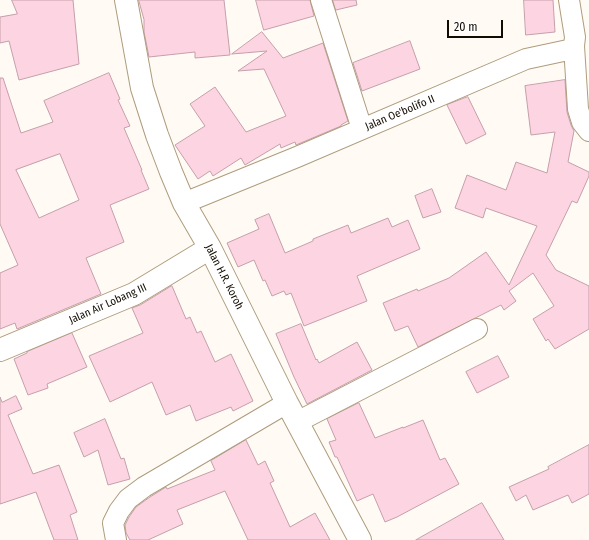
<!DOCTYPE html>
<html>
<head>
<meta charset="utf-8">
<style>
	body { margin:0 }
	#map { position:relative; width:589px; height:540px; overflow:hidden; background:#fffbf4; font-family:"Fira Sans Condensed",sans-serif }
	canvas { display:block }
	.scale { position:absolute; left:447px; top:20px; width:56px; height:18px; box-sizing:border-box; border:2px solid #110b02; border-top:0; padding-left:5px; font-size:12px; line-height:14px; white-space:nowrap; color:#110b02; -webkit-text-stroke:3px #fff; paint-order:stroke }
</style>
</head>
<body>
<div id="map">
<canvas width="589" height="540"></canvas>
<div class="scale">20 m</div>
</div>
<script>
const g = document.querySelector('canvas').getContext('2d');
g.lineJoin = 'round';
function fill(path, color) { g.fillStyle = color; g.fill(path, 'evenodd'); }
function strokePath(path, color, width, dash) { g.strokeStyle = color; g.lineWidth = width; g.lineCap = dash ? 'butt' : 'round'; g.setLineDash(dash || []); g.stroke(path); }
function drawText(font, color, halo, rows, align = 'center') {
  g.font = font + ' "Fira Sans Condensed",sans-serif'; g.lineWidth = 3; g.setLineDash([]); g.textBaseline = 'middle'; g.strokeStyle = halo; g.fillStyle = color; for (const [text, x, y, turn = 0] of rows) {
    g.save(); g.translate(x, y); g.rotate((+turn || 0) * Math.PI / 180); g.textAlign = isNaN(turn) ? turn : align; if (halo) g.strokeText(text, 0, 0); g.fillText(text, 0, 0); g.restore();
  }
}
const building = new Path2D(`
	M12 0H73L79 64 19 80 9 41 0 43V17L17 14Z
	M139 0H224L230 55 195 58V52L149 57 144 32V20Z
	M256 0H310L314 16 264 30Z
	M333 0H356L357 5 336 10Z
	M524 0H553L555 32 526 35Z
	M262 32 283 58 323 43 348 121 341 125V126L296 145 295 142 281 148 280 144 245 165 241 158 213 176 210 171 198 179 175 145 205 126 190 104 215 87 246 132 286 116 264 69 238 71 267 51 232 54Z
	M410 41 420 69 362 91 353 63Z
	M109 73 120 99 118 100 130 126 124 128 142 170H141L149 189 110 205 124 242 86 258 101 294 17 329 15 323 0 329V273L18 265 0 224V78H3L21 133 53 122 44 101ZM60 154 79 200 39 218 16 170Z
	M565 80 567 112 571 125 574 131 568 162 589 172V176L577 203 572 201 546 255 556 270 589 286V329L555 349 548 339 546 341 533 319 554 306 533 273 509 291 516 301 504 310 501 305 418 347 408 326 395 331 383 303 417 289 418 291 449 278 486 252 509 285 537 226 486 208 483 218 455 208 467 175 506 190 516 162 547 173 555 132 531 135 525 86Z
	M468 97 486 134 466 144 447 105Z
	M432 189 441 212 423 218 415 196Z
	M269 214 285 253 313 241V239L348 225 351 233 388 218 392 227 408 220 420 249 357 276 367 301 304 326 291 293 286 295 284 291 272 296 265 280 263 281 254 260 238 267 227 243 259 229 255 220Z
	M172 286 186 319 190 317 197 333 201 331 215 362 231 354 253 401 233 411 231 407 196 421 190 405 166 415 152 382 110 402 89 356 143 333 132 308 140 305Z
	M301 324 316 360 317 359 319 363 357 342 372 370 307 404 294 377 276 334Z
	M72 333 87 367 47 384 48 388 28 395 14 359 27 353V352Z
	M498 356 509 377 477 393 466 372Z
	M16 396 22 409 8 415 33 474 59 465 77 512 70 515 78 540H54L36 492 0 504V397L2 402Z
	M359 403 375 438 403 427V428L423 420 440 460 445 458 459 484 397 517 385 522 373 494 357 501 337 457H335L329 442 336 440 327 419Z
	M105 419 121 459 124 458 130 479 108 485 98 450 84 457 74 433Z
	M246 440 258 465 265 461 274 481 270 483 290 527 315 513 330 540H248L225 491 177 510 183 524 148 540H130L126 533 125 525 129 517 136 507 150 497 166 487 167 489 215 470 211 461Z
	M589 445V494L572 503 568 495 533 510 526 495 516 501 509 487 549 469 548 467Z
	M482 503 504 540H416Z`);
fill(building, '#fdd4e1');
strokePath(building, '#c59fab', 1);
const street = new Path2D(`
	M321 0 362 129
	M574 46 578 109 582 122 589 131
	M184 203 297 157 526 59 568 50 574 46 575 37 569 0
	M297 422 477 329
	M116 540 113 523 119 511 128 499 144 487 287 403`);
const secondary = new Path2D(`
	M126 0 142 88 157 135 171 172 184 203 210 248 287 403 360 540
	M0 350 134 294 210 248`);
strokePath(street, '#ae9c7d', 22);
strokePath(secondary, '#ae9c7d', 24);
strokePath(street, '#fff', 20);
strokePath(secondary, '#fff', 22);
drawText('11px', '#110b02', '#fff', [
	["Jalan Oe'bolifo II",400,113,-23],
	["Jalan H.R. Koroh",224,277,63],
	["Jalan Air Lobang III",108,304,-24]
]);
</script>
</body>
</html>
